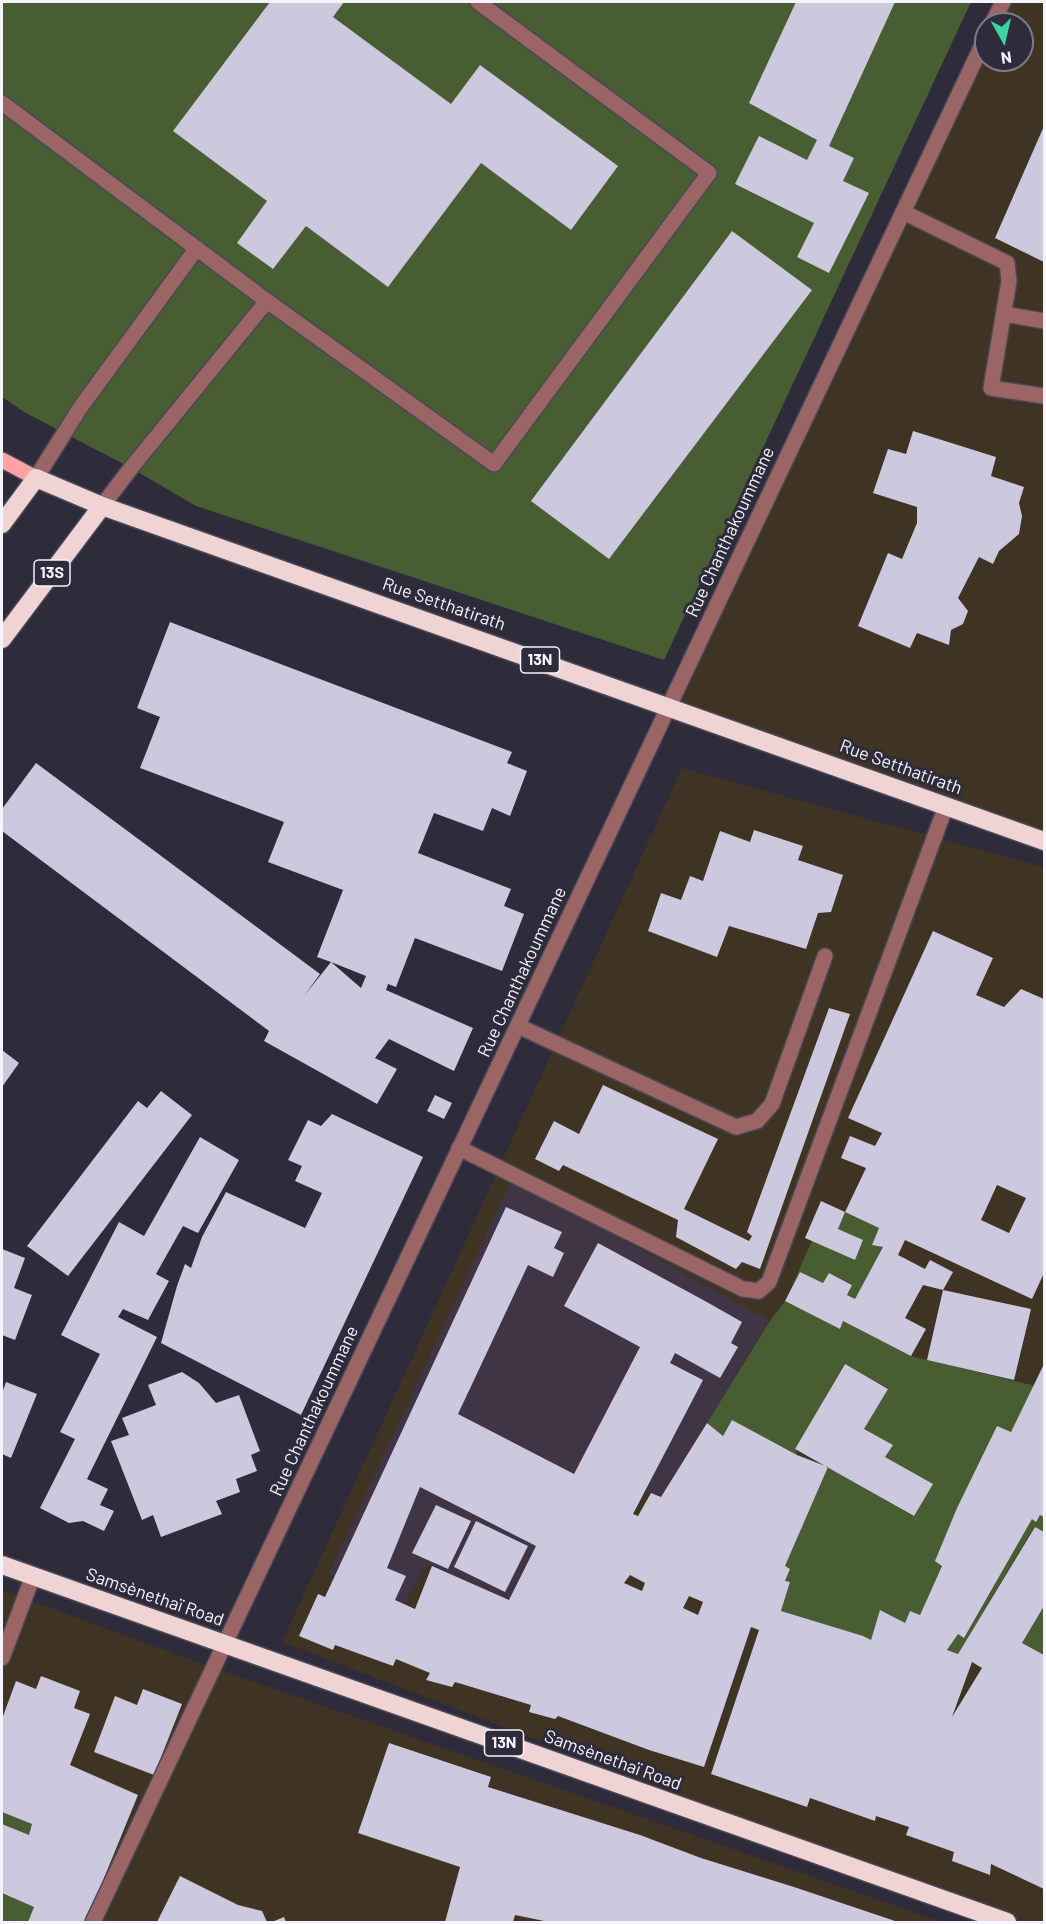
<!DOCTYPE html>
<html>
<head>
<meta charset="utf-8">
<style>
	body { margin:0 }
	#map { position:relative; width:1046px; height:1924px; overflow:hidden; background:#2e2b3b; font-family:Barlow,sans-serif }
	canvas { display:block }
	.frame { position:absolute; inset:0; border:3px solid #f5f3fe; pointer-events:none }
	.north { position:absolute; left:974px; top:12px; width:60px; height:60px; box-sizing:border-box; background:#2e2b3b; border:2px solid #7e7b89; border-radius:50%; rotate:172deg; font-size:16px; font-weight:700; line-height:24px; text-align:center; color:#f5f3fe }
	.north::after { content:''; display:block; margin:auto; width:21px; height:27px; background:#3bd4a4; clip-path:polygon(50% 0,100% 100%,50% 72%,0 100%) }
</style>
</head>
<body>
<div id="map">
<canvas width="1046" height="1924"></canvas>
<div class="frame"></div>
<div class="north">N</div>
</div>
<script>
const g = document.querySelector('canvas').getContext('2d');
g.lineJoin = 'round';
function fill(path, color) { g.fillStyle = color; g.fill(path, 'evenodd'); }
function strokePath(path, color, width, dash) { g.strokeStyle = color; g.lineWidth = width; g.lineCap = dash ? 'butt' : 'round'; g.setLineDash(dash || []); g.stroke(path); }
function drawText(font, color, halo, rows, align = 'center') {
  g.font = font + ' Barlow,sans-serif'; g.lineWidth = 6; g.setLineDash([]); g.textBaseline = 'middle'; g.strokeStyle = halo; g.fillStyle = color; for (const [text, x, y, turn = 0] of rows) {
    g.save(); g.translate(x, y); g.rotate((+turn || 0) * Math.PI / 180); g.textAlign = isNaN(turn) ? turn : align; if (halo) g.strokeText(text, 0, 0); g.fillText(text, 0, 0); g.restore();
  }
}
fill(new Path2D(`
	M1003 2H1044V841L669 706 986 37V60H1022V24H992Z
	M682 768 1044 867V1922H1013L282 1642Z
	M2 1590 189 1659 942 1922H2Z`), '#3f3324');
fill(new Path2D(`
	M512 1179 770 1321 661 1497 645 1491 599 1579 536 1546 509 1600 427 1564 402 1607 329 1574Z`), '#3f3545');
fill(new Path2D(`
	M2 2H971L664 660 196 506 131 468 26 413 2 397Z
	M845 1212 879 1228 872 1245 883 1247 855 1299 847 1295 852 1284 829 1273 823 1283 800 1272 790 1290 812 1241 855 1260 863 1241 838 1229Z
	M785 1301 840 1329 843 1321 911 1356 1035 1386 1011 1432 997 1426 957 1508 936 1561 942 1566 920 1615 910 1611 905 1623 871 1640 781 1611 790 1583 785 1581 790 1569 785 1566 828 1467 913 1516 932 1485 885 1457 892 1445 864 1429 888 1388 844 1364 796 1448 797 1455 732 1421 723 1436 707 1423 770 1321Z
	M1040 1515 1044 1517V1532L1034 1527 958 1654 947 1650 958 1634 964 1638 1032 1519 1036 1521Z
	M1044 1606V1655L1022 1643Z
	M2 1812 32 1824 29 1835 2 1824Z
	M2 1893 34 1907 28 1922H2Z`), '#485d32');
fill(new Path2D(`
	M270 2H344L333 17 451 104 480 65 618 166 571 230 481 163 388 287 306 226 273 269 237 243 267 201 173 131Z
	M796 2H895L829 146 854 158 843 181 869 193 829 273 797 257 814 223 735 184 759 136 807 160 817 140 749 103Z
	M1044 126V262L995 238Z
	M732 231 812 290 609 559 531 501Z
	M913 431 996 457 991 476 1024 487 1019 503 1022 516 1019 534 999 551 993 564 979 557 958 598 968 611 963 624 951 630 949 645 917 633 910 648 858 626 888 553 902 559 917 523V507L873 493 888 449 906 454Z
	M170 622 512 752 507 763 527 771 510 816 492 808 483 831 434 813 418 853 511 889 504 906 524 914 502 971 415 938 396 987 388 984 386 990 473 1028 454 1071 389 1039 375 1058 397 1069 377 1104 264 1041 269 1031 2 831V809L36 763 320 974 304 996 331 962 317 957 343 890 268 862 284 822 140 768 160 717 137 708ZM331 962 366 976 361 988Z
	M754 830 803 846 798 860 843 875 831 912 818 913 806 949 729 926 717 957 648 931 661 893 681 900 690 876 703 881 720 831 750 842Z
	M933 931 993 958 976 995 1004 1007 1021 989 1044 999V1273L1032 1299 905 1240 898 1255 925 1269 930 1260 953 1272 943 1290 1031 1309 1014 1380 927 1360 943 1290 923 1285 905 1318 926 1329 911 1356 843 1321 840 1329 785 1301 800 1272 823 1283 829 1273 852 1285 847 1295 855 1299 883 1247 872 1245 879 1228 845 1212 866 1168 841 1158 850 1136 875 1146 882 1133 848 1118ZM997 1185 1026 1198 1009 1233 981 1220Z
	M829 1008 850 1014 760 1269 742 1262 736 1269 676 1237 678 1220 563 1165 559 1171 535 1159 554 1121 579 1134 603 1085 718 1139 684 1209 749 1241 752 1236 747 1232Z
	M2 1050 19 1063 2 1087Z
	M161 1091 192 1115 68 1276 27 1246 138 1101 147 1108Z
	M435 1095 452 1103 444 1119 427 1111Z
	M332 1114 423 1157 301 1415 161 1343 177 1286 185 1264 191 1268 202 1237 226 1192 305 1228 322 1193 295 1181 302 1166 288 1160 308 1120 321 1126Z
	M200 1137 239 1160 198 1233 183 1226 156 1274 169 1281 148 1320 123 1309 118 1317 157 1337 87 1479 108 1489 100 1505 114 1511 104 1531 83 1521 69 1523 40 1508 75 1439 60 1432 100 1354 61 1335 119 1222 144 1236Z
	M821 1201 845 1212 838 1229 863 1240 855 1260 805 1238Z
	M506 1207 562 1232 554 1248 564 1253 553 1277 528 1265 458 1414 574 1474 640 1347 564 1306 598 1243 705 1301 742 1322 731 1343 738 1347 720 1378 675 1353 670 1363 703 1380 633 1514 638 1516 651 1493 661 1497 707 1423 723 1436 732 1420 797 1455 828 1467 785 1566 790 1569 785 1581 790 1582 781 1611 863 1636 871 1640 880 1610 905 1623 910 1611 920 1615 942 1566 935 1561 957 1508 997 1426 1011 1432 1044 1364V1517L1040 1515 1036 1522 1032 1519 964 1638 958 1634 947 1650 958 1654 1035 1527 1044 1532V1606L1022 1643 1044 1655V1889L991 1864 990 1875 952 1861 954 1852 906 1835 909 1827 876 1816 875 1821 810 1798 807 1807 711 1774 759 1630 751 1627 704 1767 649 1750 558 1716 555 1719 529 1712 531 1705 455 1682 452 1687 426 1680 430 1673 396 1659 393 1666 335 1645 333 1650 299 1636 318 1594 325 1597ZM420 1487 536 1546 509 1600 432 1566 415 1609 395 1600 406 1576 387 1568ZM630 1575 645 1583 642 1591 624 1583ZM689 1596 703 1602 698 1615 683 1608ZM972 1662 982 1668 952 1717Z
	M2 1249 25 1258 14 1288 32 1295 15 1340 2 1335Z
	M845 1364 888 1389 864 1429 893 1445 885 1457 933 1484 914 1516 795 1449Z
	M182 1372 199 1383 216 1403 239 1395 260 1451 251 1455 257 1471 236 1479 240 1492 216 1501 222 1514 161 1537 153 1515 142 1520 111 1441 129 1435 122 1418 156 1405 148 1385Z
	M6 1382 37 1394 11 1458 2 1454V1393Z
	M436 1505 471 1521 448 1569 412 1553Z
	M476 1521 528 1546 505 1592 454 1567Z
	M41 1676 80 1691 74 1708 90 1714 70 1765 138 1795 86 1922H28L34 1907 2 1893V1824L29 1835 32 1824 2 1812V1733L3 1729H2V1719L16 1681 36 1689Z
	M143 1689 182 1704 154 1775 94 1752 115 1696 137 1705Z
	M389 1743 491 1777 488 1787 640 1835 701 1858 794 1887 898 1922H549L515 1915 513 1922H445L460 1867 358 1833Z
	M180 1876 238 1905 262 1911 267 1922H157Z
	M284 1917 286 1922H272Z`), '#ccc8dd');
const lane = new Path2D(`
	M2 103 267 301 494 464 709 173 478 2
	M903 212 1007 263 1009 281 991 388 1044 396
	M1004 314 1044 321
	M36 478 80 408 197 248
	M102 506 131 468 267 301
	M518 1026 736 1127 757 1121 772 1104 825 956
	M459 1148 743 1289 759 1291 769 1282 946 806
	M2 1658 33 1576`);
const street = new Path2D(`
	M992 24 1003 2
	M93 1922 986 37`);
const primary = new Path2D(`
	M2 460 36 478`);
const highway = new Path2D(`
	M2 524 36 478 102 506 1044 841
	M2 639 102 506
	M2 1565 1007 1922`);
strokePath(lane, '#4a4756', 18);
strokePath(street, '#4a4756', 18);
strokePath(primary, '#4a4756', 18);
strokePath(highway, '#4a4756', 21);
strokePath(lane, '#9c6565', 15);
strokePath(street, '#9c6565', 15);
strokePath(primary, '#fda3a3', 15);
strokePath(highway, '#f0d4d3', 18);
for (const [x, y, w] of [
	[52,573,36],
	[540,660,39],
	[504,1743,39]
]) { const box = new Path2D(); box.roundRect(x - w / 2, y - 13, w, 26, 4.5); g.fillStyle = '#2e2b3b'; g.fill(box); strokePath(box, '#f5f3fe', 1.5); }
drawText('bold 16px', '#f5f3fe', null, [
	["13S",52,573],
	["13N",540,660],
	["13N",504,1743]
]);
drawText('18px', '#f5f3fe', '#2e2b3b', [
	["Rue Chanthakoummane",730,532,-65],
	["Rue Setthatirath",444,604,19],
	["Rue Setthatirath",901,767,20],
	["Rue Chanthakoummane",522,972,-65],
	["Rue Chanthakoummane",314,1411,-65],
	["Samsènethaï Road",155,1597,19],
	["Samsènethaï Road",613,1760,20]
]);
</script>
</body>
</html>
